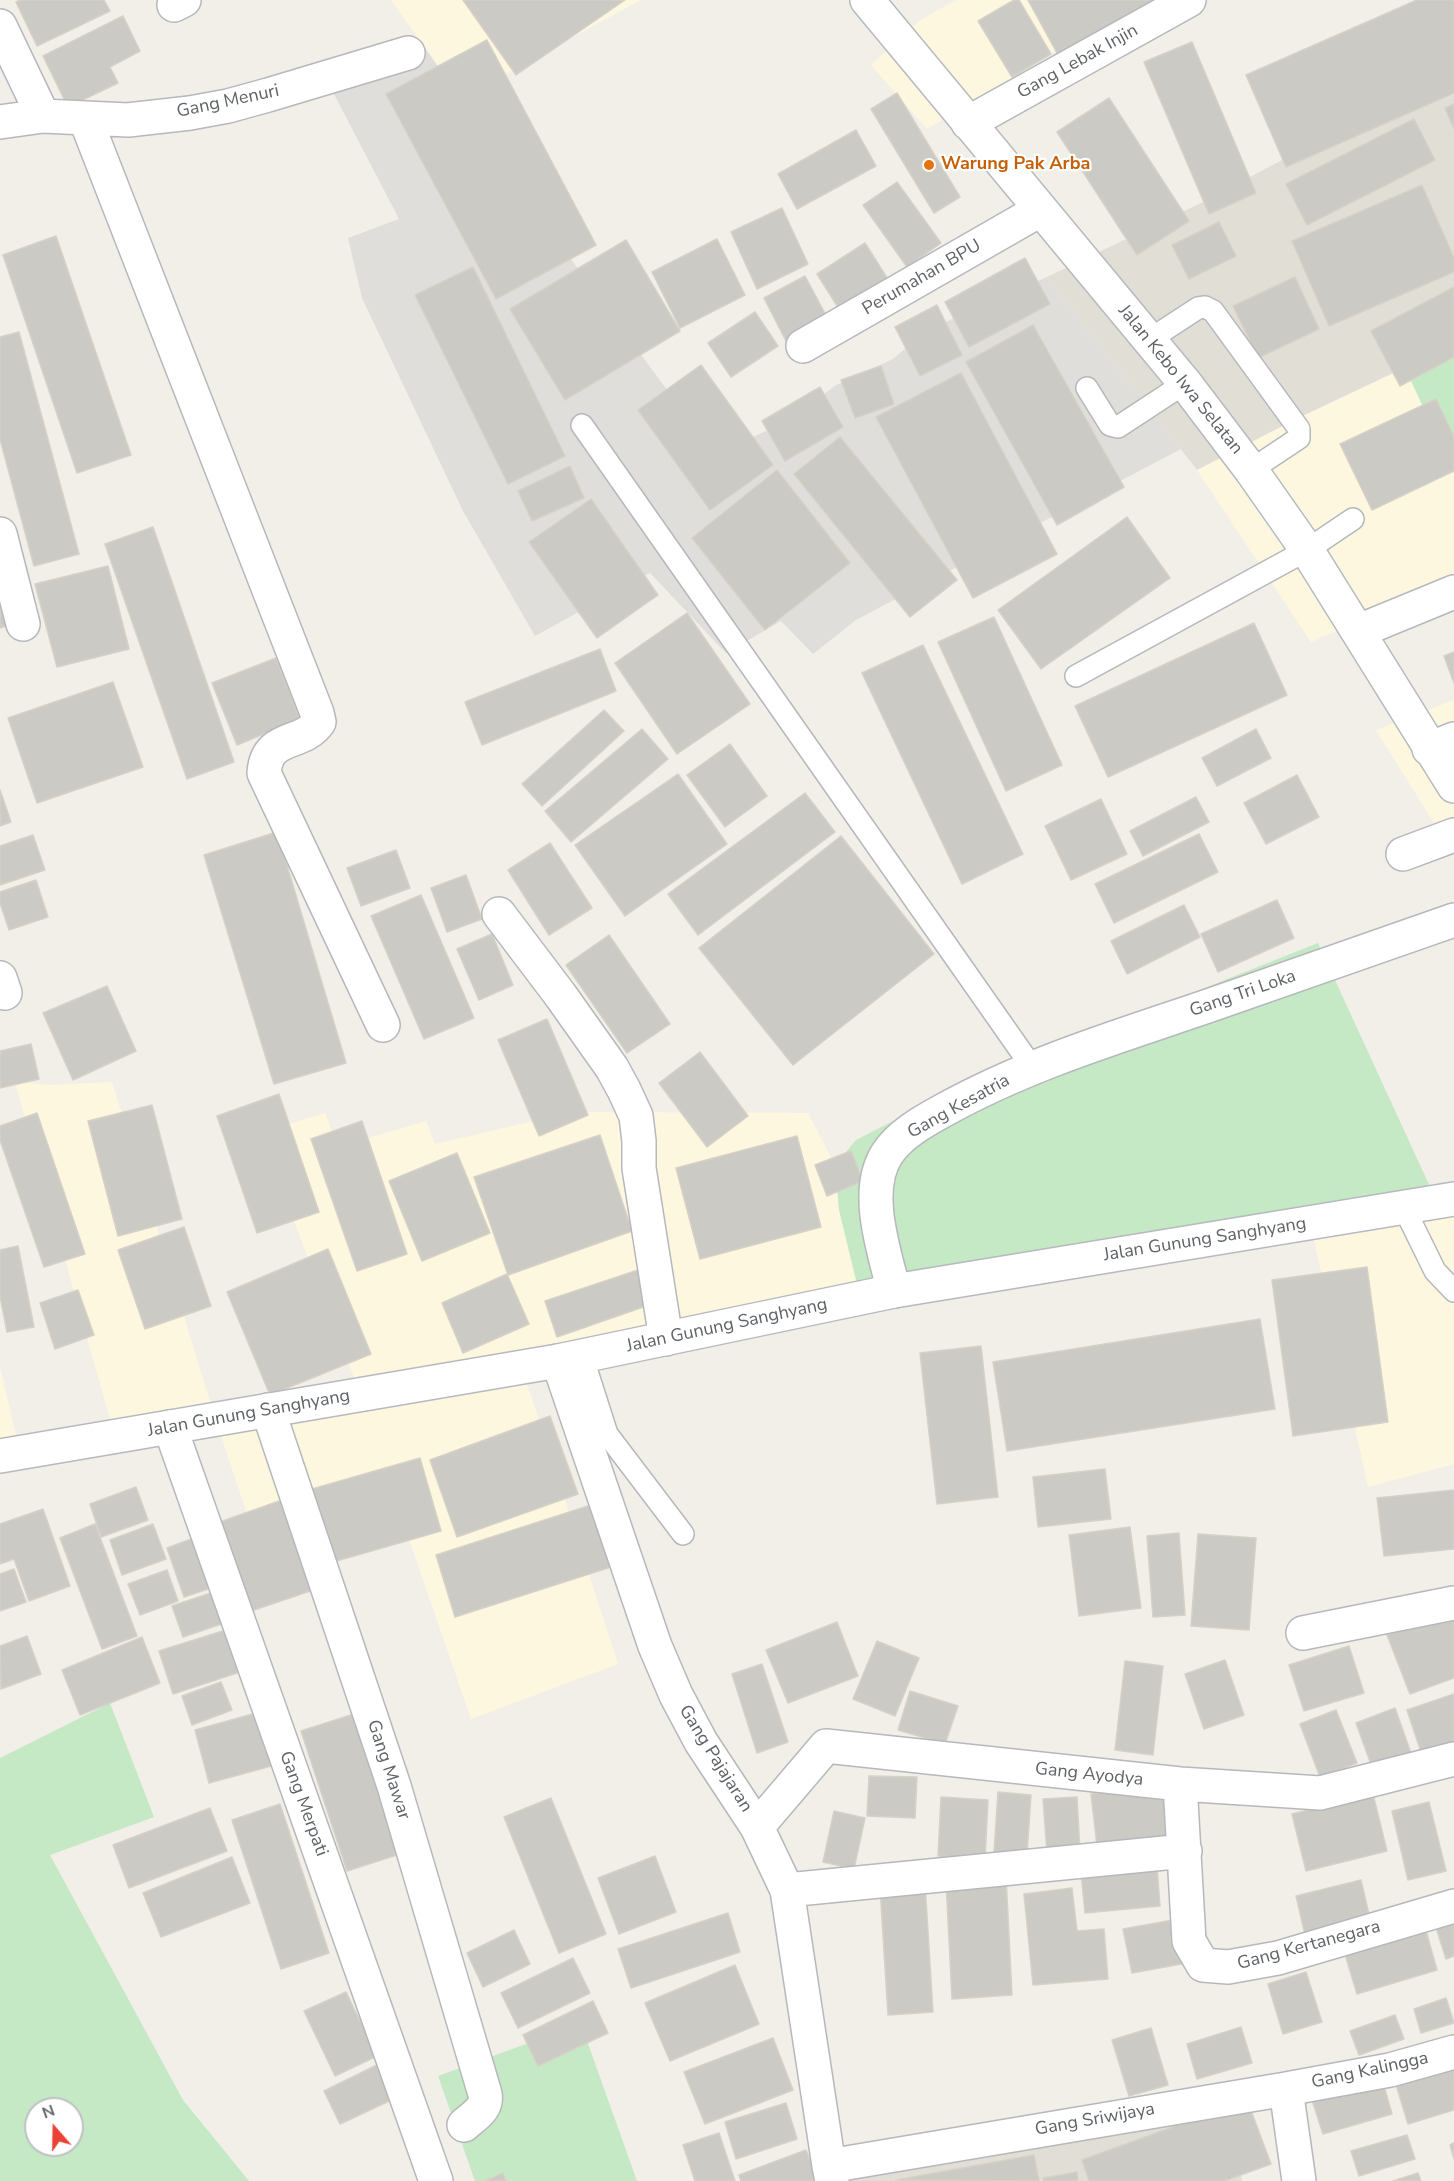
<!DOCTYPE html>
<html>
<head>
<meta charset="utf-8">
<style>
	body { margin:0 }
	#map { position:relative; width:1454px; height:2181px; overflow:hidden; background:#f1efe8; font-family:"Nunito Sans",sans-serif }
	canvas { display:block }
	.north { position:absolute; left:24px; top:2097px; width:60px; height:60px; box-sizing:border-box; background:#fff; border:2px solid #bfc1c3; border-radius:50%; rotate:340deg; font-size:16px; font-weight:700; line-height:24px; text-align:center; color:#5f6368 }
	.north::after { content:''; display:block; margin:auto; width:21px; height:27px; background:#ea4335; clip-path:polygon(50% 0,100% 100%,50% 72%,0 100%) }
</style>
</head>
<body>
<div id="map">
<canvas width="1454" height="2181"></canvas>
<div class="north">N</div>
</div>
<script>
const g = document.querySelector('canvas').getContext('2d');
g.lineJoin = 'round';
function fill(path, color) { g.fillStyle = color; g.fill(path, 'evenodd'); }
function strokePath(path, color, width, dash) { g.strokeStyle = color; g.lineWidth = width; g.lineCap = dash ? 'butt' : 'round'; g.setLineDash(dash || []); g.stroke(path); }
function drawText(font, color, halo, rows, align = 'center') {
  g.font = font + ' "Nunito Sans",sans-serif'; g.lineWidth = 4.5; g.setLineDash([]); g.textBaseline = 'middle'; g.strokeStyle = halo; g.fillStyle = color; for (const [text, x, y, turn = 0] of rows) {
    g.save(); g.translate(x, y); g.rotate((+turn || 0) * Math.PI / 180); g.textAlign = isNaN(turn) ? turn : align; if (halo) g.strokeText(text, 0, 0); g.fillText(text, 0, 0); g.restore();
  }
}
fill(new Path2D(`
	M391 0H641L461 98Z
	M956 0H1140L927 129 871 65 919 21Z
	M1405 368 1454 473V580L1311 642 1197 470 1296 419Z
	M1454 700V855L1376 730Z
	M15 1082 50 1085 112 1082 216 1421 360 1393 260 1133 325 1113 338 1147 426 1121 435 1144 572 1112 808 1113 835 1165 839 1210 863 1309 524 1374 618 1664 471 1719 409 1539 270 1583 216 1421 116 1440Z
	M1454 1211V1464L1368 1487 1313 1234Z
	M0 1367 21 1457 0 1461Z`), '#fef7e0');
fill(new Path2D(`
	M421 42 565 251 714 454 791 420 836 385 893 359 925 331 1047 277 1181 449 856 620 813 654 781 621 726 653 650 573 535 636 463 511 362 298 348 238 399 219 321 69Z`), '#e0deda');
fill(new Path2D(`
	M1454 69V344L1296 419 1197 470 1047 277 1201 203Z
	M1230 2106 1242 2181H822Z`), '#e1ded6');
fill(new Path2D(`
	M1454 344V473L1405 368Z
	M1318 943 1442 1213 863 1309 839 1210 835 1165 856 1140 973 1080Z
	M110 1703 154 1817 50 1855 183 2100 249 2181H0V1758ZM36 2109H72V2145H36Z
	M581 2024 637 2181H475L438 2076Z`), '#c5e8c5');
const building = new Path2D(`
	M20 0H104L110 11 37 46 16 2Z
	M463 0H625L516 75Z
	M1014 0H1019L1051 54 1012 77 978 21Z
	M1028 0H1156L1058 55Z
	M1417 0H1454V93L1286 167 1246 75Z
	M123 16 140 51 110 67 118 83 68 107 43 56Z
	M487 40 596 245 496 299 386 94Z
	M1192 42 1256 193 1209 214 1144 62Z
	M897 93 960 197 934 213 871 109Z
	M1109 98 1189 221 1137 255 1057 132Z
	M1454 104V129L1445 108Z
	M1414 119 1435 160 1307 225 1286 184Z
	M856 130 876 166 797 209 778 174Z
	M897 182 941 243 907 267 863 205Z
	M1422 185 1454 258V272L1329 326 1292 241Z
	M782 208 808 264 757 289 731 232Z
	M1219 222 1236 256 1189 279 1172 245Z
	M56 236 131 455 77 473 3 255Z
	M717 239 745 295 680 328 652 272Z
	M626 240 680 331 565 400 510 309Z
	M865 243 889 281 841 312 817 274Z
	M1025 258 1050 304 969 347 945 302Z
	M473 267 565 456 508 484 415 295Z
	M805 276 828 319 786 341 764 298Z
	M1295 277 1319 329 1258 358 1233 306Z
	M1454 287V357L1400 386 1371 331Z
	M937 305 962 355 920 376 895 327Z
	M755 312 778 346 731 377 708 343Z
	M1033 325 1124 487 1057 525 966 362Z
	M19 332 79 554 34 566 0 439V337Z
	M701 365 773 465 710 510 638 410Z
	M881 366 894 404 855 418 841 380Z
	M961 373 1057 554 973 598 876 417Z
	M820 387 843 427 785 461 762 421Z
	M1436 399 1454 437V471L1372 510 1340 444Z
	M840 437 957 580 910 617 794 474Z
	M570 466 584 498 532 521 518 491Z
	M777 470 850 563 765 630 692 538Z
	M591 499 658 595 597 638 529 542Z
	M1127 517 1170 578 1041 669 998 610Z
	M153 527 234 762 187 779 105 544Z
	M108 566 129 649 57 667 35 584Z
	M0 581 14 623 0 628Z
	M687 613 750 704 677 754 615 663Z
	M994 617 1062 765 1006 791 938 642Z
	M1254 623 1287 695 1108 777 1075 706Z
	M923 645 1023 854 962 884 862 673Z
	M600 649 616 691 482 745 465 702Z
	M1454 652V683L1444 656Z
	M276 658 300 719 237 745 212 683Z
	M113 682 143 767 37 803 8 718Z
	M604 710 624 731 542 806 522 784Z
	M642 729 668 759 571 842 545 811Z
	M1256 729 1271 758 1217 786 1202 758Z
	M730 744 767 796 725 827 687 775Z
	M678 774 727 844 625 916 575 845Z
	M1297 775 1319 817 1266 844 1244 803Z
	M0 790 11 822 0 826Z
	M805 793 835 832 698 935 668 894Z
	M1196 797 1209 822 1143 856 1130 831Z
	M1101 799 1127 854 1071 880 1045 826Z
	M277 832 346 1063 274 1084 204 855Z
	M1199 834 1218 872 1114 923 1095 884Z
	M33 835 45 870 0 885V846Z
	M841 836 934 954 793 1065 699 948Z
	M550 843 592 908 549 935 508 870Z
	M396 850 410 888 361 906 347 868Z
	M466 875 482 919 447 932 431 888Z
	M36 880 48 917 9 930 0 903V892Z
	M421 895 474 1018 424 1039 371 916Z
	M1277 900 1294 938 1218 972 1201 934Z
	M1184 905 1200 937 1127 974 1111 941Z
	M492 934 513 985 479 1000 457 949Z
	M609 935 670 1024 627 1053 566 965Z
	M107 986 136 1051 73 1080 43 1013Z
	M547 1019 588 1115 539 1136 498 1040Z
	M31 1044 39 1079 0 1088V1051Z
	M700 1052 748 1116 707 1147 659 1083Z
	M279 1094 319 1212 257 1233 217 1116Z
	M152 1105 182 1219 118 1236 88 1121Z
	M37 1113 85 1254 44 1267 0 1140V1126Z
	M362 1121 407 1254 357 1271 311 1139Z
	M600 1135 632 1231 508 1275 474 1177Z
	M797 1136 821 1227 700 1259 676 1168Z
	M851 1151 863 1181 827 1196 815 1165Z
	M457 1153 490 1233 422 1261 389 1181Z
	M184 1227 211 1306 145 1329 118 1250Z
	M18 1246 34 1327 7 1332 0 1296V1250Z
	M328 1249 371 1354 270 1395 227 1292Z
	M1367 1267 1388 1422 1293 1436 1272 1280Z
	M638 1270 649 1305 557 1337 545 1301Z
	M507 1274 529 1324 463 1353 442 1303Z
	M78 1290 94 1335 55 1349 40 1303Z
	M1260 1319 1275 1409 1007 1451 993 1362Z
	M981 1346 998 1497 937 1504 920 1353Z
	M550 1416 578 1494 457 1537 430 1460Z
	M420 1458 441 1531 333 1562 312 1489Z
	M1105 1469 1111 1519 1038 1527 1033 1477Z
	M136 1487 148 1520 101 1537 90 1504Z
	M1454 1490V1549L1384 1556 1377 1498Z
	M285 1499 316 1589 248 1612 217 1523Z
	M591 1505 611 1567 455 1617 436 1555Z
	M43 1509 70 1586 29 1601 14 1559 0 1564V1524Z
	M95 1524 137 1636 102 1649 60 1538Z
	M153 1524 166 1559 122 1575 110 1540Z
	M1130 1527 1141 1608 1079 1616 1069 1535Z
	M1179 1533 1185 1615 1153 1617 1147 1536Z
	M1198 1534 1256 1538 1249 1630 1191 1626Z
	M202 1535 220 1585 184 1597 167 1548Z
	M14 1569 26 1602 0 1611V1574Z
	M167 1570 178 1601 140 1615 128 1584Z
	M217 1591 227 1622 183 1637 172 1606Z
	M1454 1610V1678L1410 1694 1387 1635Z
	M837 1622 858 1676 788 1703 766 1650Z
	M229 1629 243 1671 173 1694 159 1651Z
	M27 1636 41 1674 1 1689 0 1646Z
	M142 1637 160 1683 80 1715 62 1670Z
	M877 1641 919 1658 895 1716 853 1699Z
	M1349 1646 1364 1693 1304 1711 1289 1665Z
	M1225 1660 1244 1715 1204 1729 1185 1674Z
	M1125 1661 1163 1666 1153 1755 1115 1750Z
	M762 1664 788 1742 757 1753 732 1674Z
	M221 1682 232 1710 192 1725 182 1696Z
	M910 1691 958 1706 945 1744 898 1730Z
	M1454 1694V1747L1423 1758 1407 1710Z
	M1395 1708 1411 1753 1372 1767 1356 1723Z
	M1336 1710 1357 1763 1320 1777 1300 1724Z
	M260 1712 275 1765 209 1783 195 1730Z
	M357 1713 403 1853 347 1871 301 1731Z
	M869 1776 917 1777 915 1818 867 1816Z
	M1164 1785 1169 1838 1097 1846 1091 1794Z
	M998 1792 1031 1795 1027 1854 994 1852Z
	M1373 1794 1387 1851 1306 1871 1292 1814Z
	M941 1797 988 1800 985 1859 938 1856Z
	M1077 1797 1080 1851 1047 1853 1043 1799Z
	M551 1798 606 1934 559 1953 504 1817Z
	M1429 1802 1446 1871 1408 1880 1392 1811Z
	M280 1804 329 1953 281 1969 232 1820Z
	M210 1808 227 1851 129 1888 113 1845Z
	M834 1811 865 1818 854 1869 823 1862Z
	M655 1856 676 1912 619 1934 598 1878Z
	M232 1857 250 1903 161 1937 143 1893Z
	M1157 1867 1160 1906 1085 1913 1081 1873Z
	M1006 1877 1012 1995 952 1999 946 1881Z
	M1361 1880 1371 1923 1306 1939 1296 1896Z
	M925 1884 933 2012 888 2015 880 1887Z
	M1072 1888 1077 1931 1104 1929 1108 1979 1033 1985 1024 1894Z
	M728 1913 740 1952 631 1988 618 1949Z
	M1184 1918 1192 1962 1132 1973 1123 1929Z
	M1454 1918V1956L1446 1959 1435 1924Z
	M1425 1927 1437 1970 1357 1994 1344 1951Z
	M514 1930 530 1964 483 1987 467 1953Z
	M573 1958 590 1993 518 2028 501 1993Z
	M735 1965 759 2024 670 2061 645 2003Z
	M1306 1972 1322 2022 1283 2034 1268 1984Z
	M346 1992 377 2056 335 2076 304 2011Z
	M1446 1998 1454 2023 1421 2033 1414 2009Z
	M593 2001 608 2033 538 2066 523 2035Z
	M1395 2015 1404 2039 1359 2055 1350 2031Z
	M1241 2027 1252 2063 1197 2079 1187 2044Z
	M1151 2028 1168 2085 1129 2096 1112 2040Z
	M773 2038 793 2090 705 2124 684 2072Z
	M385 2061 402 2095 340 2124 324 2091Z
	M1454 2061V2110L1408 2124 1394 2078Z
	M1382 2079 1392 2114 1323 2134 1312 2100Z
	M1247 2100 1271 2164 1224 2181H1089L1082 2160Z
	M786 2103 797 2139 736 2159 725 2122Z
	M719 2133 735 2181H695L683 2145Z
	M1407 2135 1415 2159 1359 2176 1351 2151Z
	M1454 2143V2159L1450 2145Z
	M806 2150 818 2181H741L739 2175Z
	M1034 2155 1039 2181 896 2180Z
	M1077 2172 1078 2181H1044L1043 2178Z
	M503 2173 506 2181H486Z
	M1418 2173 1421 2181H1393Z`);
fill(building, '#cccac5');
strokePath(building, '#d6d1c6', 1.5);
const lane = new Path2D(`
	M1149 340 1198 308 1205 307 1213 311 1299 429V438L1251 470
	M1087 388 1110 425 1118 427 1185 383
	M582 425 1032 1067
	M1076 676 1307 550 1353 519
	M1404 1208 1435 1271 1454 1291
	M582 1356 607 1434 683 1534`);
const street = new Path2D(`
	M174 5 184 0
	M0 26 43 116
	M85 118 317 713 319 722C302 747 267 733 264 773L383 1025
	M0 122 43 116 128 120 190 113 228 106 268 95 408 53
	M968 123 1189 0
	M803 346 1040 210
	M0 534 23 624
	M1359 631 1454 592
	M1429 749 1454 739
	M1403 854 1454 835
	M499 914 561 996 612 1068 624 1090 636 1116 639 1141V1168L666 1339
	M0 978 5 993
	M894 1291C884 1251 863 1191 887 1154 900 1134 924 1121 944 1110 1027 1064 1117 1037 1205 1007 1288 978 1371 949 1454 920
	M558 1361 655 1646 676 1695 701 1742 757 1827 787 1890 829 2166
	M268 1410 394 1786 485 2094C488 2109 474 2116 464 2125
	M170 1427 436 2181
	M1303 1633 1454 1603
	M1180 1784 1189 1941 1203 1965 1228 1967 1278 1958 1454 1906
	M757 1827 826 1746 1180 1784 1320 1793 1454 1759
	M787 1890 1185 1851
	M1286 2089 1390 2070 1454 2052
	M832 2181 829 2166 1286 2089 1299 2181`);
const secondary = new Path2D(`
	M867 0 1185 383 1251 470 1307 550 1454 786
	M0 1456 558 1361 894 1291 1454 1199`);
strokePath(lane, '#b5b8bc', 24);
strokePath(street, '#b5b8bc', 36);
strokePath(secondary, '#b6babf', 36);
strokePath(lane, '#fff', 21);
strokePath(street, '#fff', 33);
strokePath(secondary, '#fff', 33);
for (const [x, y, r, color] of [
	[929,165,6,"#e8710a"]
]) { const dot = new Path2D(); dot.arc(x, y, r, 0, 2 * Math.PI); g.fillStyle = color; g.fill(dot); strokePath(dot, '#fff', 2); }
drawText('18px', '#5f6368', '#fff', [
	["Gang Lebak Injin",1078,62,-29],
	["Gang Menuri",228,102,-12],
	["Perumahan BPU",922,278,-30],
	["Jalan Kebo Iwa Selatan",1180,380,51],
	["Gang Tri Loka",1243,994,-19],
	["Gang Kesatria",959,1107,-29],
	["Jalan Gunung Sanghyang",1205,1240,-9],
	["Jalan Gunung Sanghyang",727,1326,-12],
	["Jalan Gunung Sanghyang",249,1414,-10],
	["Gang Pajajaran",715,1759,58],
	["Gang Mawar",388,1770,72],
	["Gang Ayodya",1089,1775,6],
	["Gang Merpati",303,1804,70],
	["Gang Kertanegara",1309,1946,-15],
	["Gang Kalingga",1370,2071,-12],
	["Gang Sriwijaya",1095,2120,-10]
]);
drawText('bold 18px', '#c56008', '#fff', [
	["Warung Pak Arba",941,165]
], 'left');
</script>
</body>
</html>
